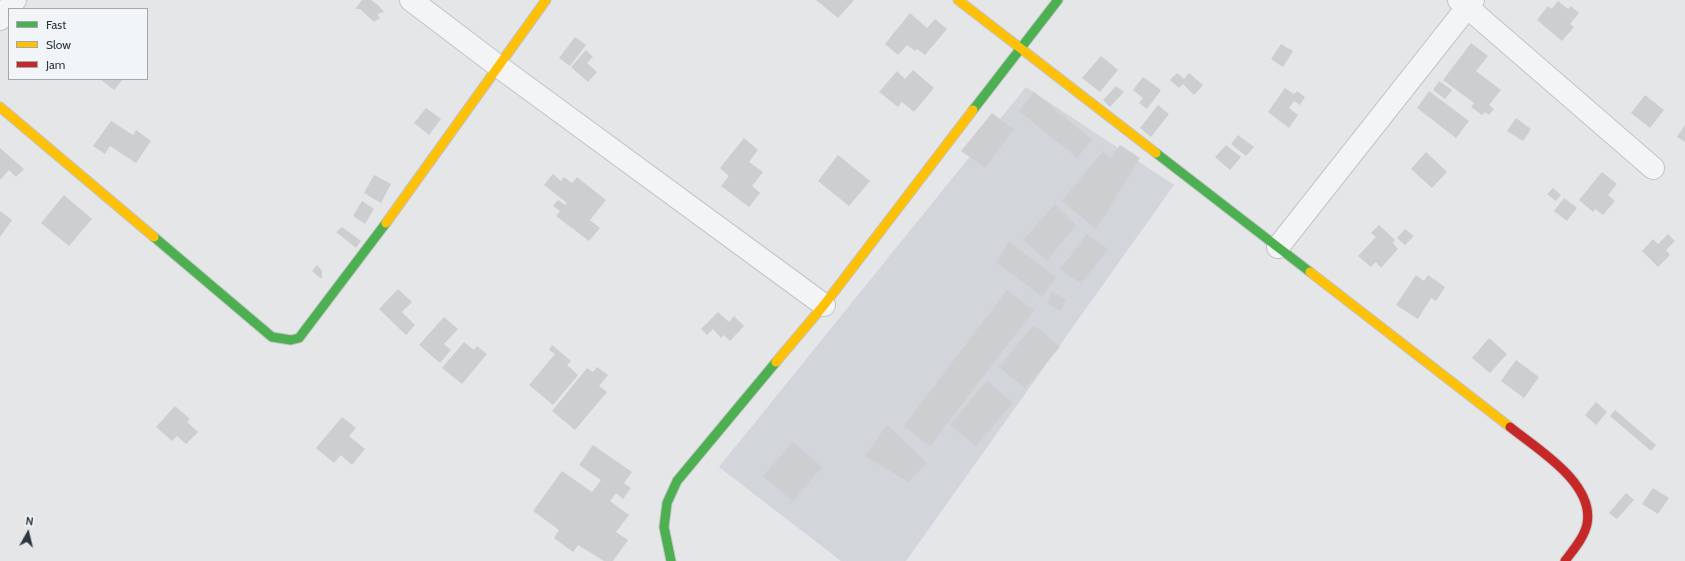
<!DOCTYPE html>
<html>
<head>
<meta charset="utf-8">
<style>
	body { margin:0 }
	#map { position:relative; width:1685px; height:561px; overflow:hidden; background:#e4e6e8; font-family:Cabin,sans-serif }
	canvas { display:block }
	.legend { position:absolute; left:8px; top:8px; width:140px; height:72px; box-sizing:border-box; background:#f1f5f7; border:1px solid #a1a9ae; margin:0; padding:5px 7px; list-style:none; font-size:12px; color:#2a3741 }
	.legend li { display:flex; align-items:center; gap:8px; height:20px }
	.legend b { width:20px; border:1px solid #a1a9ae }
	.north { position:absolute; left:8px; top:513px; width:40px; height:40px; -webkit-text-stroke:3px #f1f5f7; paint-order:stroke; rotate:8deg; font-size:11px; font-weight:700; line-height:16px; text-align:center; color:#2a3741 }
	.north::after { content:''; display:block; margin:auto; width:14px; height:18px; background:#2a3741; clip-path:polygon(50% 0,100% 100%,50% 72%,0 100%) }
</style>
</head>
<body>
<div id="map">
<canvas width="1685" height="561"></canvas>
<ul class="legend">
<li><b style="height:5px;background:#4caf50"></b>Fast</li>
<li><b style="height:5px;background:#ffc107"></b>Slow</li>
<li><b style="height:5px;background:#c62828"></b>Jam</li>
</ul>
<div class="north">N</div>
</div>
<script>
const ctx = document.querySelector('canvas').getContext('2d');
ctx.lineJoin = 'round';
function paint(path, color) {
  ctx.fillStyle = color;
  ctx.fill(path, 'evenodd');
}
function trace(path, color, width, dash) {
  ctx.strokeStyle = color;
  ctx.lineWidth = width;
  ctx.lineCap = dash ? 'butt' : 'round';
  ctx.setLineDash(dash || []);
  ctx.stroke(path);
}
paint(new Path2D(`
	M1026 87 1174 185 906 561H841L719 467Z`), '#d2d6db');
paint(new Path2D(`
	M362 0H371L378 5 384 12 377 14 380 18 374 22 360 9H355Z
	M816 0H854L838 18Z
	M1558 1 1568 9 1571 6 1579 13 1570 24 1574 27 1562 41 1537 20 1548 6 1552 9Z
	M910 13 927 28 935 19 947 29 925 55 917 49 915 51 907 45 898 55 885 44Z
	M575 37 586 45 570 66 559 58Z
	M1471 43 1488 56 1476 71 1501 90 1489 105 1494 109 1489 115 1485 112 1482 115 1471 107 1474 103 1443 80Z
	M1281 44 1293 51 1283 67 1271 59Z
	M586 50 593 57 587 63 597 72 588 82 571 67Z
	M1101 56 1118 70 1100 92 1082 78Z
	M913 70 934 88 914 112 902 102 898 107 879 92 897 71 905 79Z
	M1177 73 1184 79 1189 73 1203 85 1194 95 1183 84 1179 88 1170 80Z
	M1143 77 1161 90 1147 109 1139 103 1143 98 1133 90Z
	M100 79H123L114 90Z
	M1439 81 1452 90 1445 99 1433 90Z
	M1116 86 1124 92 1110 107 1103 100Z
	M1285 88 1294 94 1297 91 1305 97 1300 105 1294 101 1289 108 1298 115 1289 128 1268 112Z
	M1429 91 1469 121 1456 138 1417 108Z
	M1034 92 1092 140 1077 158 1019 111Z
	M1645 95 1664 110 1650 128 1631 113Z
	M1158 105 1169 114 1151 137 1140 128Z
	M426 108 441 119 429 135 414 123Z
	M992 113 1014 129 985 168 961 151Z
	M1516 118 1531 129 1523 141 1507 131Z
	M111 121 133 135 136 130 151 141 136 163 110 146 105 154 93 146Z
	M1685 125V142L1677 137Z
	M1238 135 1254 147 1246 156 1231 144Z
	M744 138 758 150 749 162 763 172 752 186 760 193 749 207 721 186 729 176 720 168Z
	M1120 145 1140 158 1096 229 1062 201 1103 151 1110 159Z
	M1226 145 1241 157 1230 170 1215 157Z
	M0 148 24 169 16 177 9 170 0 180Z
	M1426 152 1447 172 1432 188 1411 169Z
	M838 155 870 181 849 206 818 181Z
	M1602 172 1617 184 1608 195 1615 201 1603 215 1595 209 1593 212 1579 200Z
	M553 174 561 181 564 177 572 183 577 177 606 200 590 220 600 228 589 241 556 216 560 211 553 206 558 200 565 205 567 203 544 185Z
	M374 175 391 184 381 203 364 193Z
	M1553 188 1561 195 1556 201 1547 194Z
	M64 195 92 219 69 246 41 223Z
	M1564 198 1577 208 1567 221 1554 211Z
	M362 201 374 209 365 224 353 216Z
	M1055 204 1076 225 1047 261 1023 240Z
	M0 211 12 220 0 237Z
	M1379 225 1395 240 1393 243 1398 249 1381 268 1376 262 1371 267 1358 256 1376 237 1371 233Z
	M342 227 361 241 356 248 336 232Z
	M1405 229 1414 236 1405 245 1397 238Z
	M1087 234 1108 249 1081 284 1060 269Z
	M1668 234 1675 241 1666 250 1670 255 1658 267 1642 251 1653 239 1658 244Z
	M1009 241 1056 277 1042 297 996 262Z
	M317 265 322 271V278H320L312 271Z
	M1416 275 1424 281 1428 275 1445 287 1436 301 1431 298 1418 319 1396 305Z
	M398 289 412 302 402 312 415 325 406 335 379 309Z
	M1007 290 1034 310 930 446 904 426Z
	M1052 291 1066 300 1061 311 1047 303Z
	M718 312 729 322 734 316 744 326 730 341 724 335 721 338 713 329 707 335 701 329Z
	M444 317 458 329 444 344 451 350 440 363 419 345Z
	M1034 325 1060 347 1025 388 999 367Z
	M1489 338 1507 354 1490 373 1472 358Z
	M464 342 474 350 477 346 487 354 462 384 442 368Z
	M552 345 571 361 567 365 578 375 553 405 529 385 555 354 549 350Z
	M1516 360 1539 377 1524 398 1501 381Z
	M597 367 608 375 599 386 607 392 575 430 552 411 587 368 593 372Z
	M987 381 1013 403 976 446 950 425Z
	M1596 402 1607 412 1596 425 1585 415Z
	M175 406 190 419 187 422 198 432 186 444 177 436 172 441 156 427Z
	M1615 410 1656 445 1651 451 1610 416Z
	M342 417 356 428 349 436 365 449 352 465 341 455 334 463 316 448Z
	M887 425 927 463 908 482 865 456Z
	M793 442 822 467 793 501 763 476Z
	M593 445 632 472 624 483 631 488 623 499 616 493 610 501 629 515 616 532 628 540 613 561H604L578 545 573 552 554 538 559 530 533 511 562 471 592 492 601 480 579 465Z
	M1653 488 1669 498 1658 514 1642 504Z
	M1626 493 1634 500 1617 519 1609 513Z`), '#ccced0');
const street = new Path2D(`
	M411 0 498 66 824 305
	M1459 0 1653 168
	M0 19 15 0
	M1278 247 1473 0`);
const fast = new Path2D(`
	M973 110 1058 0
	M1156 153 1310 272
	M154 237 272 337 291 340 299 338 386 223
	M671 561 664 527 667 503 677 481 776 362`);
const slow = new Path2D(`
	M958 0 1156 153
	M0 107 154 237
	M386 223 546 0
	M1310 272 1510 427
	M776 362 824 305 973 110`);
const jam = new Path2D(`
	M1510 427C1537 449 1595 483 1587 524 1584 538 1573 550 1565 561`);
trace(street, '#c2c4c6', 24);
trace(fast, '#c2c4c6', 11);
trace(slow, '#c2c4c6', 11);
trace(jam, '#c2c4c6', 11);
trace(street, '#f2f4f5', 22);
trace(fast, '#4caf50', 9);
trace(slow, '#ffc107', 9);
trace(jam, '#c62828', 9);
</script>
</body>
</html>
